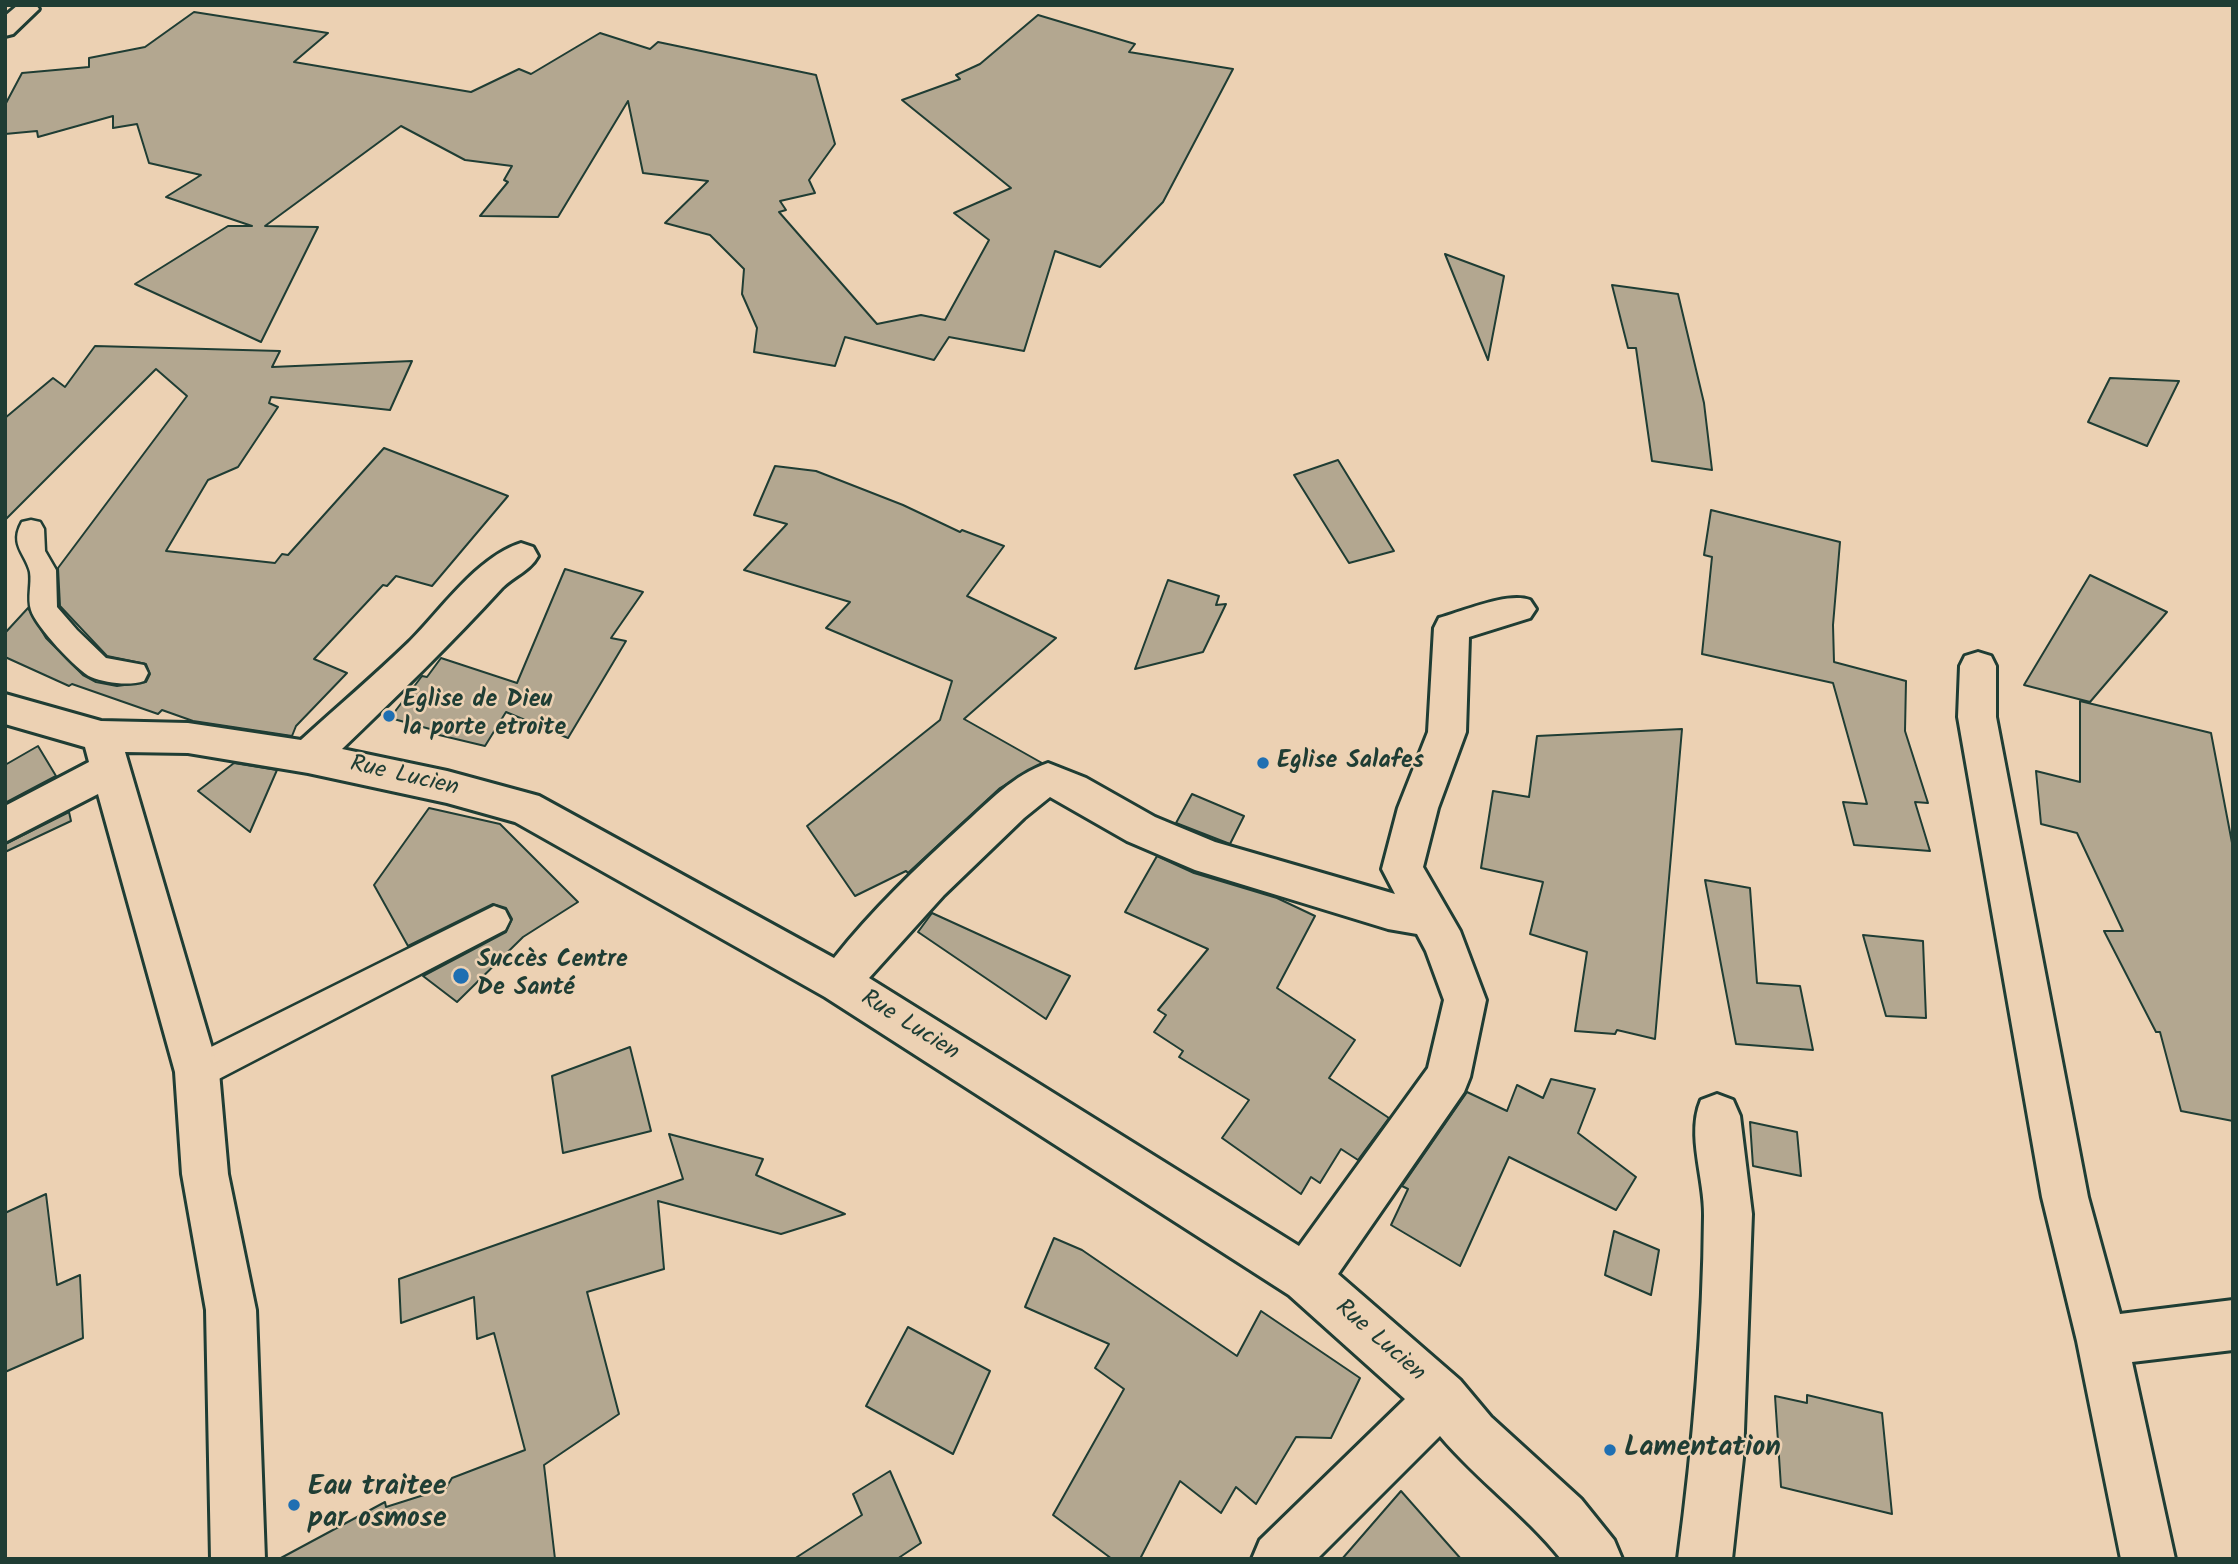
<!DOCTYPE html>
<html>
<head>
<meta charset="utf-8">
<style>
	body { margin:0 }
	#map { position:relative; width:2238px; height:1564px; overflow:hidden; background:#ecd1b3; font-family:Kalam,sans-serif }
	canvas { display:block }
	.frame { position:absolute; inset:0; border:7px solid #1f3d34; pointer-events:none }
</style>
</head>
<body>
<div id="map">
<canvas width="2238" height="1564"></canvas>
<div class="frame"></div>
</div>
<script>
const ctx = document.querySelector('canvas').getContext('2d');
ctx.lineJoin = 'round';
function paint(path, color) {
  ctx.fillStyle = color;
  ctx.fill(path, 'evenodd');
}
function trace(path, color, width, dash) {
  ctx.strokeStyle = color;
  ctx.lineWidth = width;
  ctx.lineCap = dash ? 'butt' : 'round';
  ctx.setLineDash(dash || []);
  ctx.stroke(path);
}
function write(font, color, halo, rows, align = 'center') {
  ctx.font = font + ' Kalam,sans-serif';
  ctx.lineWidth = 5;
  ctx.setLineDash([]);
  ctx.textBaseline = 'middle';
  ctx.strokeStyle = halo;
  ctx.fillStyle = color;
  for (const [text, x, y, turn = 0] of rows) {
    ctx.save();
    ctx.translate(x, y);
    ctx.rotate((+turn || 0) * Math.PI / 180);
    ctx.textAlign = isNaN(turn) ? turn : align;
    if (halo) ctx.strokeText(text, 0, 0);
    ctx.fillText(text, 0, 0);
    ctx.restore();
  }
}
const building = new Path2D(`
	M194 12 328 33 294 62 471 92 519 69 531 74 600 33 650 49 658 42 816 75 835 144 809 180 815 193 780 201 786 210 779 212 877 324 921 315 945 320 989 240 954 213 1011 188 902 100 960 79 956 75 980 64 1038 15 1135 44 1129 52 1233 69 1163 202 1100 267 1055 251 1024 351 949 337 934 360 845 337 835 366 754 352 757 328 742 294 744 269 710 235 665 223 708 181 643 173 628 101 558 217 480 216 508 182 504 180 512 166 465 160 401 126 265 226 318 227 261 342 135 284 228 226H252L166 197 201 175 149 163 137 124 113 128V116L38 137 37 131 5 134V105L22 73 89 67V58L145 47Z
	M1445 254 1504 276 1488 360Z
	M1612 285 1678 294 1704 403 1712 470 1652 461 1636 348H1628Z
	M95 346 280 351 272 367 412 361 390 410 271 397 269 403 278 407 238 467 208 480 166 551 275 563 282 554 288 555 384 448 508 496 432 586 396 576 387 586 383 585 314 659 347 673 296 726 292 736 193 721 162 710 158 714 72 684 69 686 5 657V633L28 608 46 638 83 675 96 682 117 686 146 682 150 674 146 664 107 656 60 606 58 568 187 396 156 369 5 520V418L53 378 65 387Z
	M2110 378 2179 381 2147 446 2088 422Z
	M1338 460 1394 551 1349 563 1294 475Z
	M775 466 816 471 903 505 960 532 962 530 1004 546 967 596 1056 638 964 719 1042 763 1000 788 908 873 906 871 855 896 807 826 940 720 952 681 826 628 850 602 744 570 787 524 754 515Z
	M1711 510 1840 542 1833 625 1834 662 1906 681 1905 731 1928 803 1915 802 1930 851 1854 845 1843 802 1867 804 1833 683 1702 654 1712 557 1704 555Z
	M565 569 643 592 611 638 626 641 568 738 506 712 485 746 439 735 441 732 390 718 422 676 427 677 441 658 517 683Z
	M2090 575 2167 612 2090 702 2024 685Z
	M1168 580 1219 596 1216 605 1226 604 1203 652 1135 669Z
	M2080 701 2211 733 2233 848V1121L2181 1111 2160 1032H2156L2104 931H2123L2077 833 2041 824 2036 771 2080 782Z
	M1682 729 1655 1039 1617 1030 1615 1034 1575 1031 1587 952 1530 934 1543 882 1481 868 1493 791 1529 797 1537 736Z
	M38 746 56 776 5 803V765Z
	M234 763 277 770 250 832 198 791Z
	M1192 794 1244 816 1230 844 1176 823Z
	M429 808 500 824 578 902 523 937 457 1002 423 976 506 932 512 919 506 908 493 904 408 946 374 885Z
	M69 812 71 821 5 852V844Z
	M1157 856 1194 873 1277 898 1315 916 1277 988 1355 1040 1329 1078 1389 1118 1358 1160 1341 1149 1320 1183 1311 1177 1301 1194 1222 1138 1249 1100 1179 1057 1183 1051 1154 1032 1166 1015 1158 1010 1208 949 1125 912Z
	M1705 880 1750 888 1757 983 1800 986 1813 1050 1736 1044Z
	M932 913 1070 976 1046 1019 918 932Z
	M1863 935 1923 941 1926 1018 1886 1016Z
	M630 1047 651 1131 563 1153 552 1076Z
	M1551 1079 1595 1089 1578 1133 1636 1177 1616 1210 1509 1157 1460 1266 1391 1225 1408 1189 1402 1186 1467 1092 1507 1111 1517 1085 1543 1098Z
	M1750 1122 1797 1132 1801 1176 1753 1166Z
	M669 1134 763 1159 756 1175 845 1214 781 1234 658 1201 664 1269 587 1292 619 1414 544 1465 555 1559H279L385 1502 386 1507 446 1488 452 1478 525 1450 494 1333 477 1339 474 1297 401 1323 399 1279 683 1179Z
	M46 1194 57 1285 80 1275 83 1338 5 1372V1213Z
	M1614 1231 1659 1250 1651 1295 1605 1275Z
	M1054 1238 1082 1250 1237 1356 1261 1311 1360 1378 1331 1438 1296 1437 1256 1504 1236 1487 1221 1513 1180 1481 1140 1559H1112L1053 1515 1124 1389 1095 1368 1109 1344 1025 1307Z
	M908 1327 990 1371 953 1454 866 1406Z
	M1807 1395 1882 1413 1892 1514 1781 1487 1775 1396 1807 1403Z
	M890 1471 921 1543 897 1559H794L862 1515 853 1494Z
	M1401 1491 1461 1559H1342Z`);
paint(building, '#b3a790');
trace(building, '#1f3d34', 2);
const service = new Path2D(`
	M31 520 40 522 44 529 45 551 56 570 57 607 77 630 106 658 144 665 148 673 144 681C129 686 106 683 91 677 77 671 35 625 31 610 27 598 32 584 30 572 26 554 9 545 22 522Z
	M494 906 505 910 510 920 505 930 209 1084 197 1089 185 1084 180 1072 185 1060Z`);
const minor = new Path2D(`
	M18 5H36L39 9 13 34 5 36V16Z
	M521 543 533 547 538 556C530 571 514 576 502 588 451 644 397 696 342 749L447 771 539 796 834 958C872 910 917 867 962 826 989 802 1013 775 1048 763L1086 778 1155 817 1215 842 1395 894 1382 869 1398 808 1428 732 1434 628 1439 618C1464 611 1507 592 1530 600L1536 609 1530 618 1469 637 1466 732 1438 808 1423 867 1460 931 1486 1000 1470 1077 1464 1092 1338 1274 1460 1380 1491 1417 1581 1499 1614 1540 1622 1559H1561C1525 1514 1477 1480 1440 1436L1317 1559H1252L1260 1540 1405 1399 1289 1295 825 997 515 822 447 803 308 773 188 753 125 752 219 1072 228 1174 256 1310 265 1559H211L206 1310 182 1174 175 1072 98 794 5 842V806L89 762 85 747 5 724V694L101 721 188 723 301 740C337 707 374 676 409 642 441 610 477 557 521 543ZM1050 797 1127 841 1195 870 1388 929 1417 934 1426 951 1444 1000 1428 1068 1299 1246 869 978 944 895 1024 818Z
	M1978 652 1991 656 1996 666V717L2088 1197 2120 1314 2233 1300V1350L2132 1362 2175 1559H2121L2077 1341 2042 1197 1958 717 1960 666 1965 656Z
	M1717 1094 1733 1100 1740 1116 1752 1214 1743 1458 1732 1559H1678C1693 1446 1703 1331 1704 1216 1705 1179 1686 1135 1701 1100Z`);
trace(service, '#1f3d34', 5);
trace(minor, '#1f3d34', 6);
paint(service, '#ecd1b3');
paint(minor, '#ecd1b3');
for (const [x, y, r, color] of [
	[389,716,7,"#1f6fb2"],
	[1263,763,7,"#1f6fb2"],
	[461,976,9,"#1f6fb2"],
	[1610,1450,7,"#1f6fb2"],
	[294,1505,7,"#1f6fb2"]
]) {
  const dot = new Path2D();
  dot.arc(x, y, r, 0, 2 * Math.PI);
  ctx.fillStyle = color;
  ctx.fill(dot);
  trace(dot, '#ecd1b3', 2.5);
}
write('bold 24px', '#1f3d34', '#ecd1b3', [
	["Eglise de Dieu",403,702],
	["la porte etroite",403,730],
	["Eglise Salafes",1277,763],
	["Succès Centre",477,962],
	["De Santé",477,990]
], 'left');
write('24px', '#1f3d34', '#ecd1b3', [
	["Rue Lucien",404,778,13],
	["Rue Lucien",909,1027,32],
	["Rue Lucien",1379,1342,41]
]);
write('bold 28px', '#1f3d34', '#ecd1b3', [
	["Lamentation",1624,1450],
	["Eau traitee",308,1489],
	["par osmose",308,1521]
], 'left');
</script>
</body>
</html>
